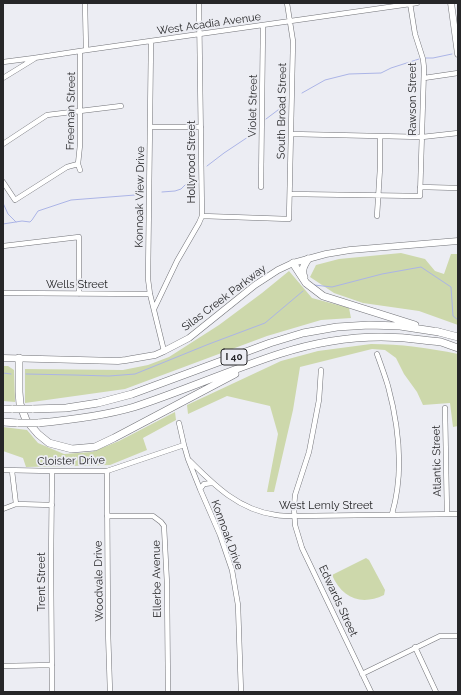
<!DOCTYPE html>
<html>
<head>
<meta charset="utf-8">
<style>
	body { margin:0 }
	#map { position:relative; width:461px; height:695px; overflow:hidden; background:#ecedf3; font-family:Raleway,sans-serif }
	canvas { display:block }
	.frame { position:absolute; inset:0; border:4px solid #262628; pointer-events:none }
</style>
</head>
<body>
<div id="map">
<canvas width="461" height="695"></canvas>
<div class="frame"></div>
</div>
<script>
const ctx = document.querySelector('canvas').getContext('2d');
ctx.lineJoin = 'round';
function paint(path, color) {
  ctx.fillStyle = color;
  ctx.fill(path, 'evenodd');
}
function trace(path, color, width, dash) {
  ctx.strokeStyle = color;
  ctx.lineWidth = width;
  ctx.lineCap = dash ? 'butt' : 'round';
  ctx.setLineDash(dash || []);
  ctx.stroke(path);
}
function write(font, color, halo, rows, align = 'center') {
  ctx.font = font + ' Raleway,sans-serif';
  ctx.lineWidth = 3.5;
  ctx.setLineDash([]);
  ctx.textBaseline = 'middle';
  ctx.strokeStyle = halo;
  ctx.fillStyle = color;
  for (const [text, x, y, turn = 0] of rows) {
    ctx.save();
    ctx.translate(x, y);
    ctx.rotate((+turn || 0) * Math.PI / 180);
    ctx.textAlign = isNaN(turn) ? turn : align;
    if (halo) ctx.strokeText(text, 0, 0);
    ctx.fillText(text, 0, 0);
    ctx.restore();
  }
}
paint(new Path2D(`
	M401 253 425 259 435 271 444 274 451 254H458V325L419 311 363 303 334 293 310 277 316 265 339 259Z
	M289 271 312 298 349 308 351 318 321 320 267 336 125 389 25 403V369L123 370 148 365 169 357 219 325 262 293Z
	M371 344C400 344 429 348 458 354V426L453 427 450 403 423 405 417 392 404 374 396 358 385 350 372 349 300 367 293 410 274 492H267L278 434 270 406 227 396 188 414 187 405 281 361 318 351Z
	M3 366H8L14 370 15 402 3 401Z
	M175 412 176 420 143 438 147 450 110 465 26 467 23 458 3 451V427L27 430 38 443 64 454 92 452 119 441Z
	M366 558 369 560 385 590 384 595C361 606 342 598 332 575Z`), '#cdd8ab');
trace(new Path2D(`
	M426 58H433L452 54
	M302 93 325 80 349 74 381 73 391 68 419 59
	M266 119 278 110 283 107
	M207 166 224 153 254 133
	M162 192 175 191 181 189 189 181
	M3 203 8 214 16 222
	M3 224 22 221 30 222 32 220 38 211 71 200 135 195
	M314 285 332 287 382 274 421 267 451 287 453 316 458 320
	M3 373 11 374
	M26 374 74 375 109 376 135 374 209 344 265 323 303 291`), '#abb4e6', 1);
const minor = new Path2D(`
	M85 3 86 50
	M151 41 148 279 150 294 164 351
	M80 51V145L78 164 80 170
	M3 62 34 58 80 51 417 3
	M3 78 34 59
	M424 78 458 73
	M150 127H201
	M291 134 422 137 458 133
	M3 144 47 115 121 106
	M3 182 15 200 67 167 78 164
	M261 187 263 25
	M420 187 458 188
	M290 194 420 196 424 68 423 59 415 34 410 3
	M202 216 289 219 293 41 287 3
	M377 216 380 168V137
	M3 246 79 237V294
	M3 293 150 294
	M154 309 177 261 199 223 202 216 199 3
	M377 354C381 365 385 376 388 386 399 427 404 473 392 514
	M321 370 319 400 309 452 295 495 294 507 295 525 302 548 371 692
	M445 408 447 514
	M179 423 184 445 188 459 200 489 220 535 232 570 238 605 241 692
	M188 459C213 484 238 510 276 515 282 516 288 516 294 516L458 514
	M3 470 52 471H107L184 445
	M12 471 16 504
	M107 471 108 631 110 692
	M200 489 204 484 212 483
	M3 509 16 504 52 505
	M107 516H153L161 522 164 526 167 584 168 692
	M415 647 436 692
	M3 666 52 665
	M362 674 440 636H458
	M52 692 51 563 52 471`);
const major = new Path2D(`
	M451 3 458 54
	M3 358 118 361 126 360 155 355 164 351 189 338 255 285 278 270 293 263 326 254 350 250 458 241`);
const highway = new Path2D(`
	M293 263 306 283 323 296 415 325
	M304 277C301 270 304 265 308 259
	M435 331 458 337
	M19 358V392L20 404 26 420 38 434 49 443 72 449 95 447 114 438 235 374
	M3 409H13
	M32 409 66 408 98 403 132 394 270 343 303 333 337 327 369 325 400 326 439 332
	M3 422 18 423
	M38 423C71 420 103 416 134 407 183 391 230 370 279 354 325 339 375 333 423 340 429 341 435 341 441 342 447 344 452 346 458 348`);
trace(minor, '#717277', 5.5);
trace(major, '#717277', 7);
trace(highway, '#717277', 8);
trace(minor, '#fff', 4.5);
trace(major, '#fff', 6);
trace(highway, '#fff', 7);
const highwayBridge = new Path2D(`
	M13 409H32
	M18 423H38`);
trace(highwayBridge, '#717277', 8, []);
trace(highwayBridge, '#fff', 7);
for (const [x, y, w] of [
	[234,357,26]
]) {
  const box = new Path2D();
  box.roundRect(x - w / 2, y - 8, w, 16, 3);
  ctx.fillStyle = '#ecedf3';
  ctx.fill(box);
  trace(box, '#262628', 1);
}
write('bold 10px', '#262628', null, [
	["I 40",234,357]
]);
write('11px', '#262628', '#ecedf3', [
	["West Acadia Avenue",209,24,-8],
	["Rawson Street",413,99,-90],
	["Violet Street",253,106,-89],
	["Freeman Street",71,111,-89],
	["South Broad Street",282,111,-89],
	["Hollyrood Street",192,162,-90],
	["Konnoak View Drive",140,197,-89],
	["Wells Street",77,285],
	["Silas Creek Parkway",224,298,-37],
	["Cloister Drive",71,461,-1],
	["Atlantic Street",437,461,-91],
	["West Lemly Street",326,506],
	["Konnoak Drive",227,535,70],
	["Ellerbe Avenue",157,579,-91],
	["Woodvale Drive",99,581,-91],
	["Trent Street",42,582,-90],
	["Edwards Street",338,601,65]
]);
</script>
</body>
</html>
